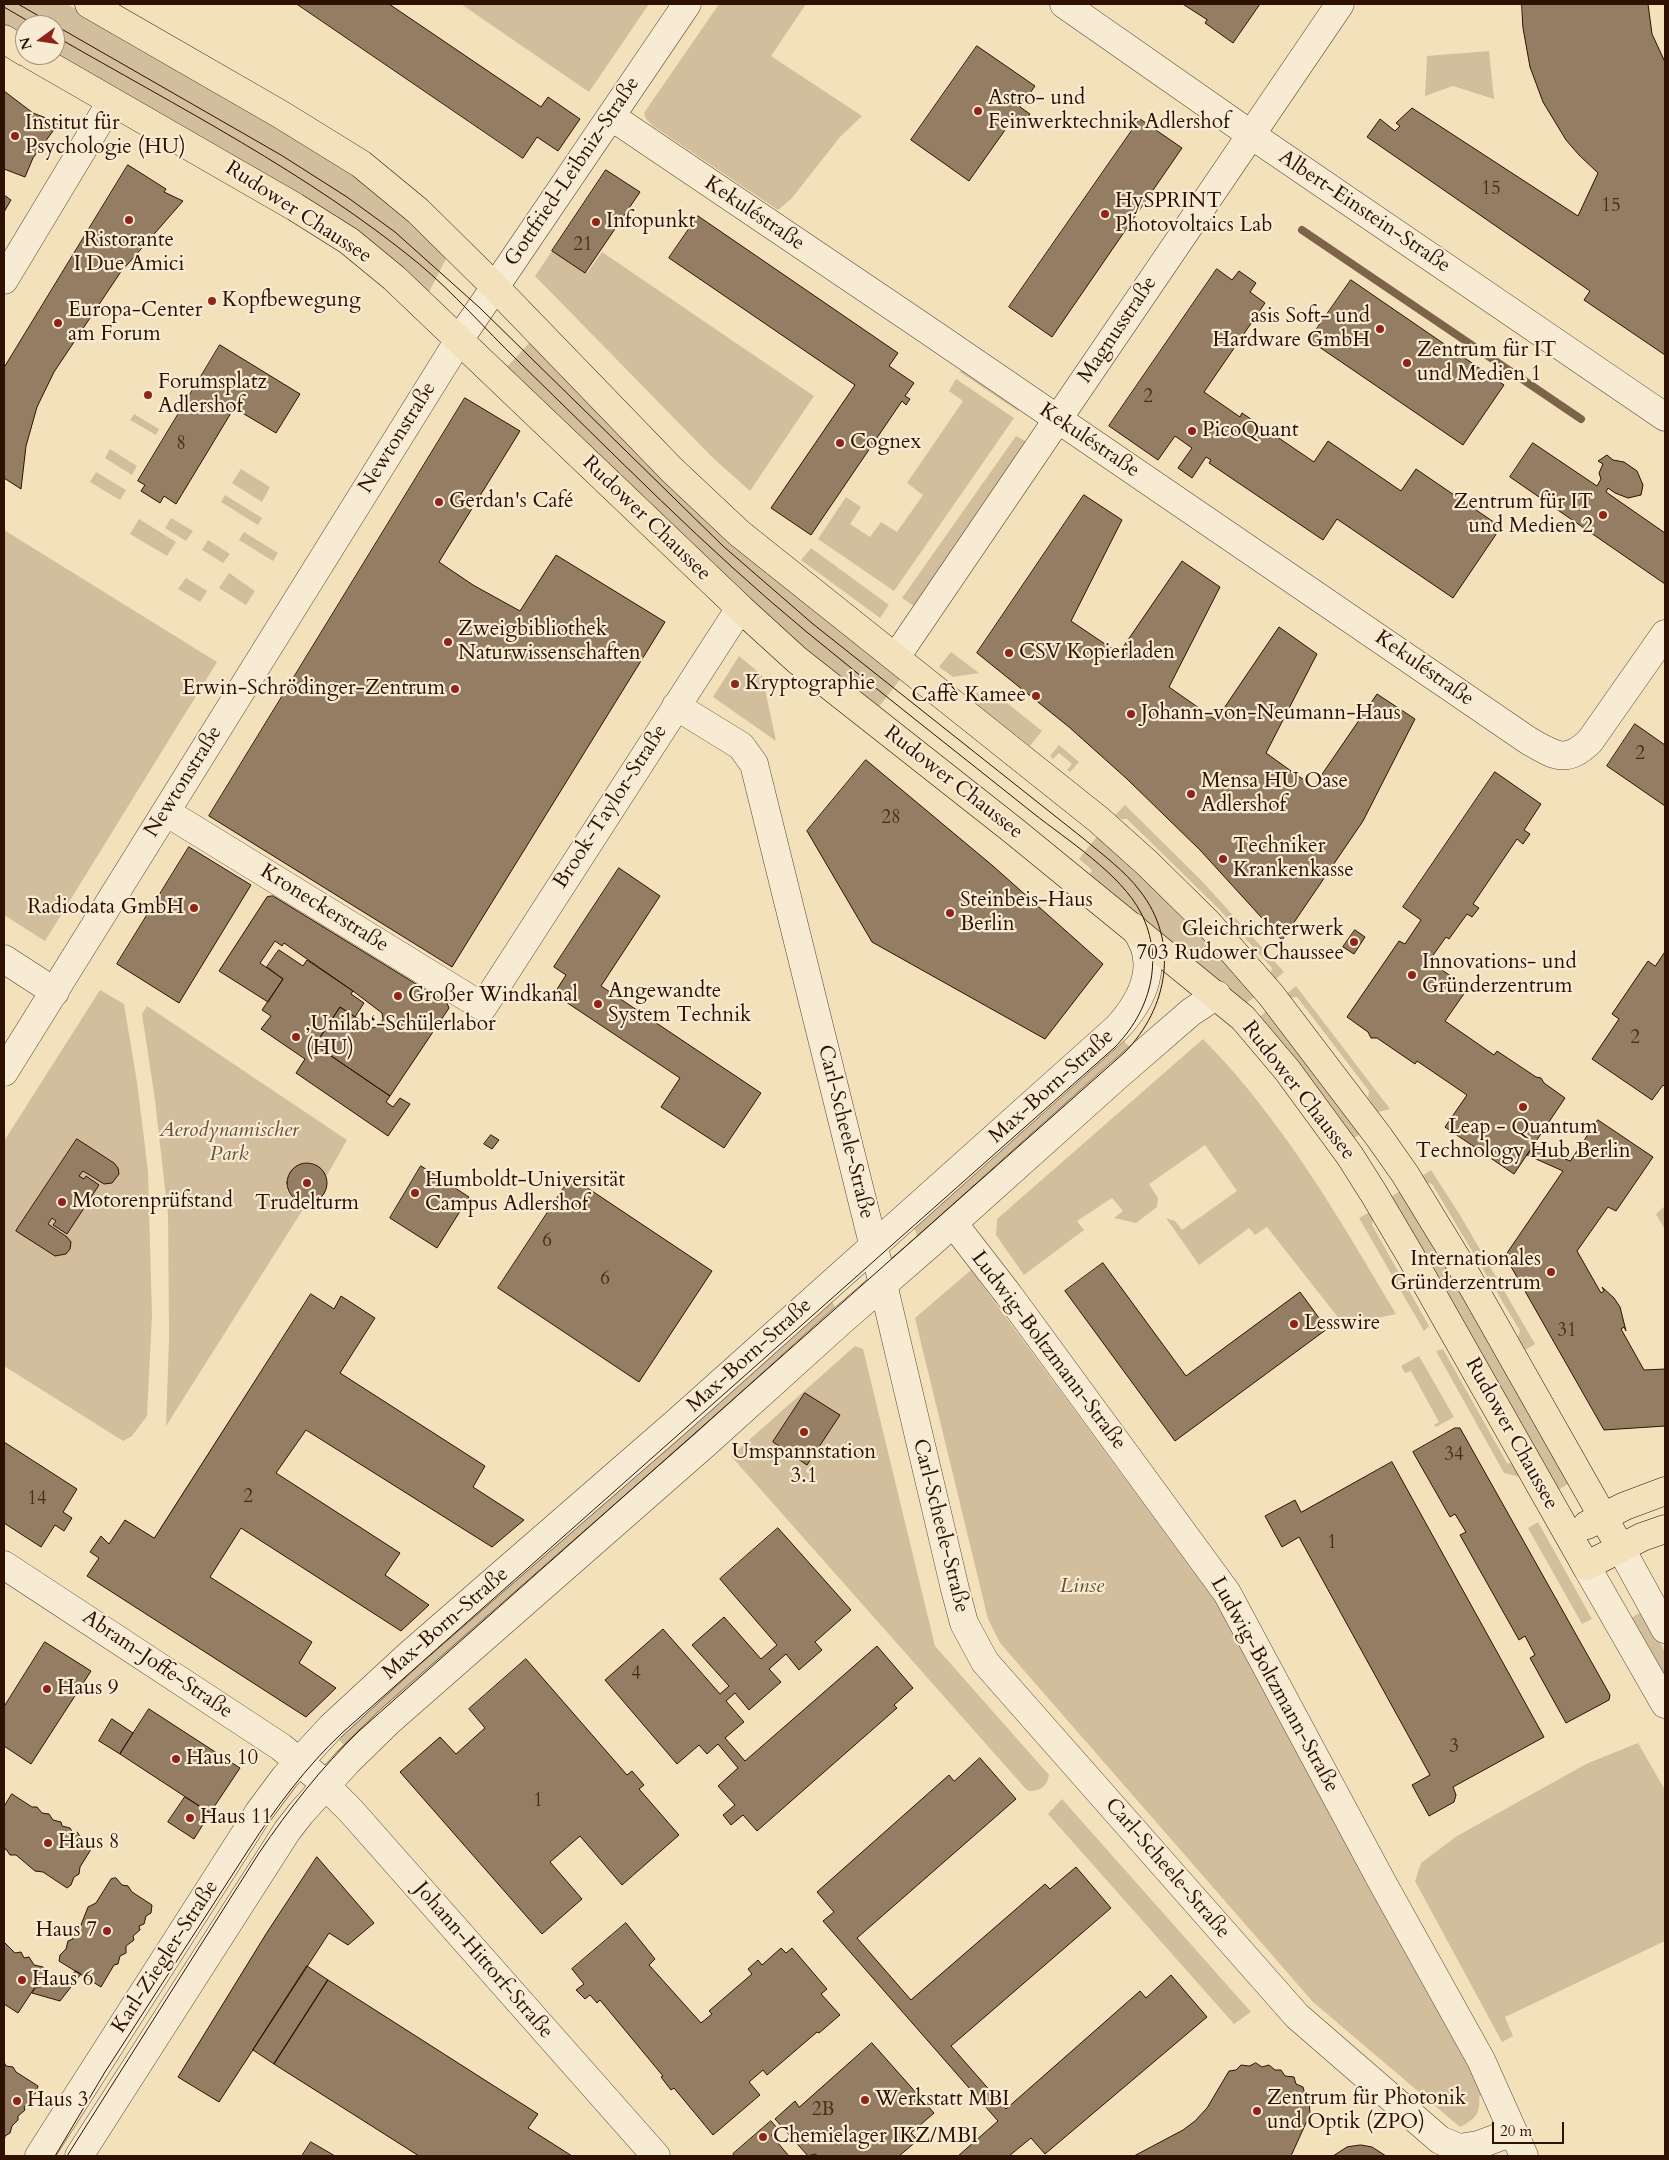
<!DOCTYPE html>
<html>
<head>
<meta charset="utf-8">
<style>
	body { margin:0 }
	#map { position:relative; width:1669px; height:2160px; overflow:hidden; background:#f3e1bc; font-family:Cardo,serif }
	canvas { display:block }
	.frame { position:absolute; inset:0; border:5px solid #2e1100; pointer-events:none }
	.north { position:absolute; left:15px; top:15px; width:50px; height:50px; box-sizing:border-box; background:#f7ecd3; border:1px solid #a7947f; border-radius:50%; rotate:256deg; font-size:14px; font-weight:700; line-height:20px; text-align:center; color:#2e1100 }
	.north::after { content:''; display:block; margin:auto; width:18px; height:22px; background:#8f2418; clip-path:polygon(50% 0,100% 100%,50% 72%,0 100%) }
	.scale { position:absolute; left:1492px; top:2122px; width:72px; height:22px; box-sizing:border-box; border:2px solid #2e1100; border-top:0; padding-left:6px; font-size:15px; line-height:18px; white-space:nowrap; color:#2e1100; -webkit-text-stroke:4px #f7ecd3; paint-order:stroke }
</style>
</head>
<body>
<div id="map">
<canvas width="1669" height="2160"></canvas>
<div class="frame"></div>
<div class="north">N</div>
<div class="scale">20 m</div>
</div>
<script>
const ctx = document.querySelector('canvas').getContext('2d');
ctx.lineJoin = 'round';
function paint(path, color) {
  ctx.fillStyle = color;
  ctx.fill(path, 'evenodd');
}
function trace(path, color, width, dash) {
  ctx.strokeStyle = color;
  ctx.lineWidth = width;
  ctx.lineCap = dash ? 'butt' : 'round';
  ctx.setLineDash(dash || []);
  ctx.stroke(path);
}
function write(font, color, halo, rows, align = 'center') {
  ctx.font = font + ' Cardo,serif';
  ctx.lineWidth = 4.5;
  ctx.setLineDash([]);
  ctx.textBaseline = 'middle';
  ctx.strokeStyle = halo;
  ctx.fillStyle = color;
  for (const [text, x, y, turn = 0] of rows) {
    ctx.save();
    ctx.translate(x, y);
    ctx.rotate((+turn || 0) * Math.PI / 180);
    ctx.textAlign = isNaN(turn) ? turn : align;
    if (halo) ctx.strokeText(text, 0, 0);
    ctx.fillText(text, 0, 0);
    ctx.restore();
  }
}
paint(new Path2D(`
	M4 4H67L291 132 373 188 448 255 428 294 55 55V25H25V38L4 26Z
	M461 4H649L589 92Z
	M719 4H806L771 56 862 116 840 137 792 198 778 210 653 126 646 119 644 113Z
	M1489 51 1494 99 1453 86 1425 96 1427 56Z
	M552 251 587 273 602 252 814 396 750 491 713 458 535 276Z
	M531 341 902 677 878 708 794 640 505 369Z
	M964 366 1022 406 1018 411 960 372Z
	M956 379 1014 418 894 591 818 539 846 497 861 507 850 524 870 537 881 522 897 532 923 495 907 483 963 401 949 391Z
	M134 414 159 429 156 435 130 420Z
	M1016 436 1031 444 918 609 902 598Z
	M110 449 137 466 132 475 105 458Z
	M241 469 270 487 262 502 232 483Z
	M96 472 126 490 120 500 90 482Z
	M225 495 262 518 258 525 221 502Z
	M171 518 193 531 186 541 165 528Z
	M139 519 176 542 167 556 130 534Z
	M4 530 217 662 45 941 4 915Z
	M244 532 278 553 273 561 239 540Z
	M208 540 230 554 223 563 202 550Z
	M811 548 889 605 880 618 801 560Z
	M229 573 255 591 246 605 219 588Z
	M186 578 207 591 200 602 178 589Z
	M951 652 979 673 953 677 939 667Z
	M739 656 762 675 776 741 713 697Z
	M992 691 1042 731 1030 746 965 695Z
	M1059 745 1079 762 1070 772 1067 770 1072 764 1059 753 1053 759 1050 756Z
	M1125 805 1201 880 1284 972 1274 981 1270 977 1272 968 1218 908 1127 819H1121L1115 815Z
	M1099 834 1197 928 1257 995 1244 1005 1088 877 1092 870 1079 859Z
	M1296 986 1390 1109 1378 1112 1368 1098 1369 1091 1297 997 1288 998 1285 995Z
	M100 990 124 1004 137 1082 148 1171 152 1315 147 1416 132 1436 123 1441 4 1366V1141ZM77 1139 114 1163 118 1168 119 1174 112 1183 104 1184 83 1171 79 1176 84 1179 86 1176 99 1185 67 1233 52 1218 48 1224C59 1231 78 1239 66 1254L55 1256 17 1231Z
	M147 1006 347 1140 326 1177C307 1134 260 1198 307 1203L166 1426 169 1338 168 1215 155 1100 142 1014Z
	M1269 1009 1360 1132 1358 1136 1353 1138 1257 1019Z
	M1118 1039 1124 1041 1133 1051 918 1239 912 1221Z
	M1203 1039C1282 1119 1339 1218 1396 1314L1344 1325 1267 1227 1255 1235 1249 1228 1199 1265 1166 1218 1175 1221 1182 1230 1237 1191 1205 1145 1149 1184 1158 1198 1157 1207 1136 1223 1114 1218 1123 1211 1112 1198 1077 1221 1084 1230 1024 1275 996 1235 997 1219Z
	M1431 1170 1460 1215 1535 1344 1525 1350 1518 1337 1520 1331 1432 1184 1425 1182 1422 1176Z
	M1402 1190 1572 1482 1556 1491 1389 1198Z
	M1665 1206V1230L1656 1214Z
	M1372 1211 1374 1215 1372 1225 1429 1326 1424 1331 1359 1218Z
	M971 1270 1218 1605 1458 2043 1483 2094 1479 2097C1481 2114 1474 2120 1460 2127L1313 2002 1000 1643 988 1619 915 1318Z
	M828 1296 840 1314 347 1748 337 1738Z
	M855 1346 863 1349 935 1646 1049 1775C1047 1786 1041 1791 1029 1791L1025 1788 731 1456Z
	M1443 1349 1507 1463 1513 1464 1520 1477 1504 1473 1436 1351Z
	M1419 1356 1454 1417 1436 1427 1434 1425 1439 1422 1411 1371 1405 1373 1401 1366Z
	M1538 1522 1592 1619 1582 1624 1528 1528Z
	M1643 1611 1665 1652V1683L1629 1619Z
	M1638 1743 1665 1790V1941L1505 2017 1513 2036 1502 2042 1415 1881 1421 1863 1457 1836 1586 1764Z
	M1062 1799 1251 2012 1234 2024 1048 1814Z`), '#d2be9c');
trace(new Path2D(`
	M1302 230 1581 419`), '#7c634a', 8);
const building = new Path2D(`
	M297 4H389L541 107 548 97 580 119 558 151 537 137 523 158Z
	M1183 4H1260L1233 43 1205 23 1207 20Z
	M1522 4H1648L1652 34 1665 62V355L1584 300 1590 291 1367 137 1380 119 1395 131 1400 126 1396 123 1412 108 1578 216 1598 173 1579 155 1566 140 1543 102 1530 67 1523 28Z
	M977 46 1035 86 1020 107 1030 114 1024 122 1019 130 1010 123 969 181 911 140Z
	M4 91 33 113 59 123 33 158 25 177 4 169Z
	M1140 119 1182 148 1052 337 1009 307Z
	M128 165 166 189 164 192 183 201 120 273 54 372 37 407 26 446 21 489 4 478V368Z
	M606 170 640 192 585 273 552 251Z
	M4 195 11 200 4 212Z
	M698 216 898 353 889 366 914 383 905 396 910 399 906 405 902 401 811 535 771 508 855 385 669 258Z
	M1217 269 1232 280 1239 271 1256 283 1250 292 1265 303 1204 392 1240 417 1242 413 1314 462 1328 441 1401 491 1416 469 1501 527 1453 598 1337 519 1323 540 1209 463 1211 460 1206 457 1192 478 1178 468 1192 448 1175 436 1158 460 1109 426Z
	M1351 280 1504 385 1463 445 1309 340Z
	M220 345 300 394 276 433 234 408 176 504 164 496 160 503 141 491 145 485 138 481Z
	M465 398 520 431 439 562 473 585 520 611 556 555 665 622 452 967 209 816Z
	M1533 443 1597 486 1601 479 1599 473 1603 464 1598 461 1607 455 1613 460 1624 462 1637 471 1643 485 1641 495 1628 498 1615 493 1608 488 1606 492 1665 533V584L1510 477Z
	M1084 495 1122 520 1071 621 1102 642 1119 653 1182 561 1220 587 1169 687 1216 720 1279 627 1317 654 1266 753 1298 776 1314 786 1377 694 1415 719 1363 821 1282 940 1200 850 1127 779 1069 727 977 653Z
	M1635 724 1665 745V806L1607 766Z
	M866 760 993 866 1103 964 1045 1039 872 942 807 831Z
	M1495 772 1541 804 1524 830 1530 834 1523 844 1517 839 1473 904 1479 908 1472 917 1467 914 1449 939 1446 937 1429 961 1468 988 1445 1021 1494 1055 1497 1051 1536 1077 1541 1078 1544 1083 1565 1098 1514 1174 1445 1127 1467 1095 1417 1061 1415 1064 1377 1038H1371L1368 1032 1347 1017 1399 941 1405 944 1421 920 1403 907Z
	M189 847 251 885 179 1003 117 964Z
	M619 868 660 896 601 986 761 1093 724 1148 661 1107 680 1078 554 994 566 975 554 967Z
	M273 896 447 1003 449 1008 390 1096 315 1045 340 1007 372 1028 379 1026 383 1019 382 1013 353 991 284 943 282 946 275 941 260 963 283 979 268 1002 219 971 267 897Z
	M1355 930 1365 937 1354 954 1343 947Z
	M279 950 303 966 307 960 353 991 351 994 364 1003 355 1017 340 1007 315 1045 390 1096 386 1102 393 1107 400 1098 410 1104 388 1136 296 1073 305 1059 261 1029 271 1016 262 1010 283 979 267 967Z
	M1665 952V1087L1663 1085 1652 1100 1592 1059 1619 1019 1612 1014 1648 961 1655 966Z
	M1598 1120 1653 1157 1616 1211 1608 1207 1577 1251 1601 1293 1604 1291 1602 1287 1614 1298 1620 1307 1626 1331 1624 1327 1621 1329 1644 1370 1665 1369V1426L1604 1430 1505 1256 1563 1171 1527 1155 1534 1145 1570 1161Z
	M491 1135 499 1140 492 1149 484 1144Z
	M77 1139 114 1163 118 1168 119 1174 112 1183 104 1184 83 1171 79 1176 84 1179 86 1176 99 1185 67 1234 53 1225 56 1221 52 1218 48 1224 67 1237 71 1242 70 1249 66 1254 55 1256 16 1231Z
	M287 1183a20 20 0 1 1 40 0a20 20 0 1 1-40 0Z
	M421 1166 469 1197 437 1248 390 1218Z
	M571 1177 712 1271 639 1382 498 1288Z
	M1103 1263 1186 1376 1300 1292 1327 1329 1175 1441 1065 1291Z
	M311 1294 334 1309 341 1296 375 1318 340 1373 485 1466 473 1487 524 1520 492 1547 306 1430 276 1473 400 1553 385 1575 429 1605 401 1631 241 1528 210 1577 312 1642 299 1663 336 1688 306 1717 87 1576 99 1558 90 1552 101 1536 109 1544 125 1520 154 1538Z
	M805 1393 840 1415 807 1465 773 1442Z
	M1455 1428H1460L1610 1695 1609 1700 1566 1723 1530 1658 1535 1655 1525 1636 1519 1640 1460 1535 1466 1532 1455 1514 1450 1517 1413 1452Z
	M4 1442 77 1489 63 1512 72 1518 64 1531 55 1525 41 1547 4 1523Z
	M1392 1462 1544 1737 1453 1787 1456 1795 1454 1802 1429 1816 1412 1785 1430 1775 1299 1537 1282 1547 1265 1516 1295 1500 1301 1512Z
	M778 1528 851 1610 815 1642 822 1650 799 1670 786 1654 769 1669 781 1682 749 1710 735 1693 726 1701 744 1722 725 1738 745 1761 877 1646 913 1688 894 1705 897 1708 757 1831 743 1815 731 1825 723 1815 735 1805 718 1786 738 1768 718 1744 707 1754 699 1745 677 1764 605 1680 663 1629 720 1694 729 1686 692 1645 724 1617 761 1659 777 1645 720 1579Z
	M45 1642 91 1671 31 1764 4 1746V1707Z
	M526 1659 627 1775 632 1771 644 1785 639 1789 679 1835 622 1885 580 1836 550 1862 582 1899 542 1934 400 1772 440 1737 456 1754 485 1728 469 1709Z
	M149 1709 240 1768 210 1813 120 1754Z
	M112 1719 133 1733 120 1754 99 1741Z
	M980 1758 1016 1799 857 1938 911 2000 1045 1884 1050 1889 1076 1867 1111 1908 951 2046 1006 2109 1140 1991 1146 1998 1171 1975 1207 2017 1045 2154 1031 2138 1009 2156H958L998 2121 823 1921 834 1912 817 1892 949 1775 954 1781Z
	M12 1794 32 1807H37L42 1813 49 1814 53 1820 61 1822 62 1826 70 1828 73 1833 77 1832 82 1839 90 1840 93 1846 80 1867 79 1874 74 1877 71 1885 67 1888 43 1872 35 1871 16 1855H10L6 1849H4V1807Z
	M185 1797 210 1813 194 1839 168 1822Z
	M317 1857 374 1923 348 1945 329 1933 219 2102 178 2077 266 1934Z
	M116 1878 122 1885 128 1886 132 1892 152 1905 151 1913 146 1916 144 1924 139 1926 140 1930 133 1936 134 1940 126 1946V1953L120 1956 118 1964 114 1965 101 1987 59 1961 60 1955 66 1949 68 1941 73 1939V1932L79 1930 88 1907 96 1903 111 1879Z
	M626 1923 655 1959 649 1965 701 2023 712 2014 709 2011 752 1974 748 1969 758 1960 762 1965 781 1948 786 1953 792 1948 827 1989 821 1994 840 2015 819 2033 817 2032 767 2075 763 2070 749 2082 760 2095 713 2135 674 2088 671 2090 661 2077 663 2076 600 2000 597 2003 590 1995 585 1999 576 1990 584 1984 572 1969Z
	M4 1942 15 1953 21 1952 24 1958 29 1957 34 1965 43 1967 45 1972 18 2013 4 2004Z
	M307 1966 328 1980 274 2064 253 2050Z
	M76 1971 81 1974 60 2001 32 1993 35 1988 64 1982Z
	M328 1980 538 2114 528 2128 572 2156H419L274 2064Z
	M872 2043 934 2113 911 2133 918 2140 899 2156H818L815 2154 808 2156 775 2119 795 2101 799 2107Z
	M4 2062 6 2066 13 2067 16 2072 38 2086 36 2093 31 2096 28 2105 24 2107 25 2110 18 2116V2120L12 2126 10 2133 5 2136 4 2142Z
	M1256 2063 1262 2067 1269 2065 1275 2070H1281L1285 2076 1294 2077 1296 2084 1303 2087 1305 2094 1309 2098 1310 2114 1291 2156H1134L1183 2130 1195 2121 1207 2108 1229 2071 1236 2070 1241 2065 1249 2066Z
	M771 2121 778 2129 771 2135 789 2156H735L733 2154Z
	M311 2142 335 2156H302Z
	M1361 2145 1372 2147 1386 2156H1333L1347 2147Z`);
paint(building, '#947d62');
trace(building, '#2e1100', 1);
const minor = new Path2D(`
	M1064 4 1250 134 1665 417
	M612 117 926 329 1529 741C1554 755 1566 765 1590 741L1665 634
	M4 280 111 102
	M896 657 1340 4
	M676 706 741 746 754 764 883 1284 955 1589 964 1623 985 1662 1297 2016 1440 2140 1459 2148 1478 2145 1513 2132
	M166 812 483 1007 740 608
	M4 959 55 992
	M4 1072 459 340 687 4
	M953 1223 1008 1294 1227 1593 1382 1882 1481 2060 1524 2156
	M1620 1547 1665 1629
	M4 1565 281 1747 316 1776 351 1811 656 2156
	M1586 1566 1665 1704
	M39 2156 259 1812 285 1777 331 1727 410 1654 678 1421 1117 1028C1143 1000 1162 961 1133 927
	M79 2156 287 1831 301 1813 347 1762 389 1721 705 1444 840 1322 931 1243 1116 1077 1191 1012 1217 995`);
const major = new Path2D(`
	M89 4 280 114 361 164 418 211 494 286 672 470 739 533 1099 820 1147 863 1208 923 1271 995 1379 1137 1405 1174 1460 1264 1620 1547
	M4 39 25 52
	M31 55 295 207 349 241 394 278 740 608 797 660 1014 831 1243 1018 1287 1070 1350 1156 1374 1194 1410 1255 1586 1566 1642 1537 1665 1529
	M1587 1525 1625 1506 1665 1491`);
trace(minor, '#5f452f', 29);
trace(major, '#2e1100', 29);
trace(minor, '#f7ecd3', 28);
trace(major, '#f3e1bc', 28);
trace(new Path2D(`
	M18 4 281 155 347 197 395 232 480 308 723 546 813 624 1084 839C1103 855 1125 871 1140 891 1180 942 1168 1008 1125 1052L359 1731C321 1768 289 1809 259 1853L67 2156
	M4 7 35 25
	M55 36C178 107 308 173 418 263 454 293 485 329 518 361 613 453 706 549 808 633 882 694 958 753 1033 813 1067 840 1121 874 1141 913 1165 960 1150 1012 1114 1048L342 1733C306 1767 276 1807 249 1849L105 2072 55 2156`), '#2e1100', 1);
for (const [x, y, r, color] of [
	[978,111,5,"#8f2418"],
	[15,136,5,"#8f2418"],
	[1105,214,5,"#8f2418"],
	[129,220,5,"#8f2418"],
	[596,222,5,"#8f2418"],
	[212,301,5,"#8f2418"],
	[58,323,5,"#8f2418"],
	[1380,329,5,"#8f2418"],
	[1407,363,5,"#8f2418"],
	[148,395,5,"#8f2418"],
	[1192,431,5,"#8f2418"],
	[840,443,5,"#8f2418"],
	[439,502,5,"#8f2418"],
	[1603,515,5,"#8f2418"],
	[448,642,5,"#8f2418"],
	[1009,653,5,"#8f2418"],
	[735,684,5,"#8f2418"],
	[455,689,5,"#8f2418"],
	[1036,696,5,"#8f2418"],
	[1131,714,5,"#8f2418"],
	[1191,794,5,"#8f2418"],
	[1223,859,5,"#8f2418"],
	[194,908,5,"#8f2418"],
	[950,913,5,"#8f2418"],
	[1354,942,5,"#8f2418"],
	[1412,975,5,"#8f2418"],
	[398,996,5,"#8f2418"],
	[598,1004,5,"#8f2418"],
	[296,1037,5,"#8f2418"],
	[1523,1107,5,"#8f2418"],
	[307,1183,5,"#8f2418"],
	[415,1193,5,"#8f2418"],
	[62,1202,5,"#8f2418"],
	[1551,1272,5,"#8f2418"],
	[1294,1324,5,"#8f2418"],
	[804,1432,5,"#8f2418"],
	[47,1689,5,"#8f2418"],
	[176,1759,5,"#8f2418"],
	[190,1818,5,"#8f2418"],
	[48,1843,5,"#8f2418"],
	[107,1931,5,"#8f2418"],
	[22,1980,5,"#8f2418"],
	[865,2100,5,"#8f2418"],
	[17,2101,5,"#8f2418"],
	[1257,2111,5,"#8f2418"],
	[763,2137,5,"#8f2418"]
]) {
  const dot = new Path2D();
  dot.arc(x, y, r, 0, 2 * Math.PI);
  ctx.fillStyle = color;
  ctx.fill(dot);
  trace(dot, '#f7ecd3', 2);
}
write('19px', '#482c18', null, [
	["15",1491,190],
	["15",1611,207],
	["21",583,246],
	["2",1148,398],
	["8",181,445],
	["2",1640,755],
	["28",891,819],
	["2",1635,1039],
	["6",547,1242],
	["6",605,1280],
	["31",1567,1332],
	["34",1454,1456],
	["2",248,1498],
	["14",37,1500],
	["1",1332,1544],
	["4",636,1675],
	["3",1454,1748],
	["1",538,1802],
	["2B",823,2111]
]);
write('21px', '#2e1100', '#f7ecd3', [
	["Astro- und",988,99],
	["Feinwerktechnik Adlershof",988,123],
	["Institut für",25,124],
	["Psychologie (HU)",25,148],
	["HySPRINT",1115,202],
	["Photovoltaics Lab",1115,226],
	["Infopunkt",606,222],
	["Ristorante",129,241,"center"],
	["I Due Amici",129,265,"center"],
	["Kopfbewegung",222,301],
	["Europa-Center",68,311],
	["am Forum",68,335],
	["asis Soft- und",1370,317,"right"],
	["Hardware GmbH",1370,341,"right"],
	["Zentrum für IT",1417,351],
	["und Medien 1",1417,375],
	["Forumsplatz",158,383],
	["Adlershof",158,407],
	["PicoQuant",1202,431],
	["Cognex",850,443],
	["Gerdan's Café",449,502],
	["Zentrum für IT",1593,503,"right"],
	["und Medien 2",1593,527,"right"],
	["Zweigbibliothek",458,630],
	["Naturwissenschaften",458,654],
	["CSV Kopierladen",1019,653],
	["Kryptographie",745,684],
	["Erwin-Schrödinger-Zentrum",445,689,"right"],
	["Caffè Kamee",1026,696,"right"],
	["Johann-von-Neumann-Haus",1141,714],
	["Mensa HU Oase",1201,782],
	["Adlershof",1201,806],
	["Techniker",1233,847],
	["Krankenkasse",1233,871],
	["Steinbeis-Haus",960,901],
	["Berlin",960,925],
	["Radiodata GmbH",184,908,"right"],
	["Gleichrichterwerk",1344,930,"right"],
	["703 Rudower Chaussee",1344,954,"right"],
	["Innovations- und",1422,963],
	["Gründerzentrum",1422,987],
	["Angewandte",608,992],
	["System Technik",608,1016],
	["Großer Windkanal",408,996],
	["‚Unilab‘-Schülerlabor",306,1025],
	["(HU)",306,1049],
	["Leap - Quantum",1523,1128,"center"],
	["Technology Hub Berlin",1523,1152,"center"],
	["Humboldt-Universität",425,1181],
	["Campus Adlershof",425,1205],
	["Motorenprüfstand",72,1202],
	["Trudelturm",307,1204,"center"],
	["Internationales",1541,1260,"right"],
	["Gründerzentrum",1541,1284,"right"],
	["Lesswire",1304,1324],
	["Umspannstation",804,1453,"center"],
	["3.1",804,1477,"center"],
	["Haus 9",57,1689],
	["Haus 10",186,1759],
	["Haus 11",200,1818],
	["Haus 8",58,1843],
	["Haus 7",97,1931,"right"],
	["Haus 6",32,1980],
	["Zentrum für Photonik",1267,2099],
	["und Optik (ZPO)",1267,2123],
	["Werkstatt MBI",875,2100],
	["Haus 3",27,2101],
	["Chemielager IKZ/MBI",773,2137]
], 'left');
write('21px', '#2e1100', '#f7ecd3', [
	["Gottfried-Leibniz-Straße",573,172,-56],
	["Albert-Einstein-Straße",1364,212,34],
	["Rudower Chaussee",298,213,33],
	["Kekuléstraße",754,214,34],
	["Magnusstraße",1118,330,-56],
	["Newtonstraße",398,438,-58],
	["Kekuléstraße",1089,441,34],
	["Rudower Chaussee",646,519,44],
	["Kekuléstraße",1424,669,35],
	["Newtonstraße",184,782,-58],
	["Rudower Chaussee",953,783,38],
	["Brook-Taylor-Straße",611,807,-57],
	["Kroneckerstraße",324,909,32],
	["Max-Born-Straße",1052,1087,-42],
	["Rudower Chaussee",1298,1091,52],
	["Carl-Scheele-Straße",845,1132,76],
	["Ludwig-Boltzmann-Straße",1048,1351,53],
	["Max-Born-Straße",750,1356,-42],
	["Rudower Chaussee",1511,1434,61],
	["Carl-Scheele-Straße",940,1526,76],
	["Max-Born-Straße",446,1624,-41],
	["Abram-Joffe-Straße",157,1665,34],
	["Ludwig-Boltzmann-Straße",1274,1685,61],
	["Carl-Scheele-Straße",1167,1869,49],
	["Karl-Ziegler-Straße",166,1957,-57],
	["Johann-Hittorf-Straße",483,1961,49]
]);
write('italic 21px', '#674e37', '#f7ecd3', [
	["Aerodynamischer",229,1131],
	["Park",229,1155],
	["Linse",1082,1587]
]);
</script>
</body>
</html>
